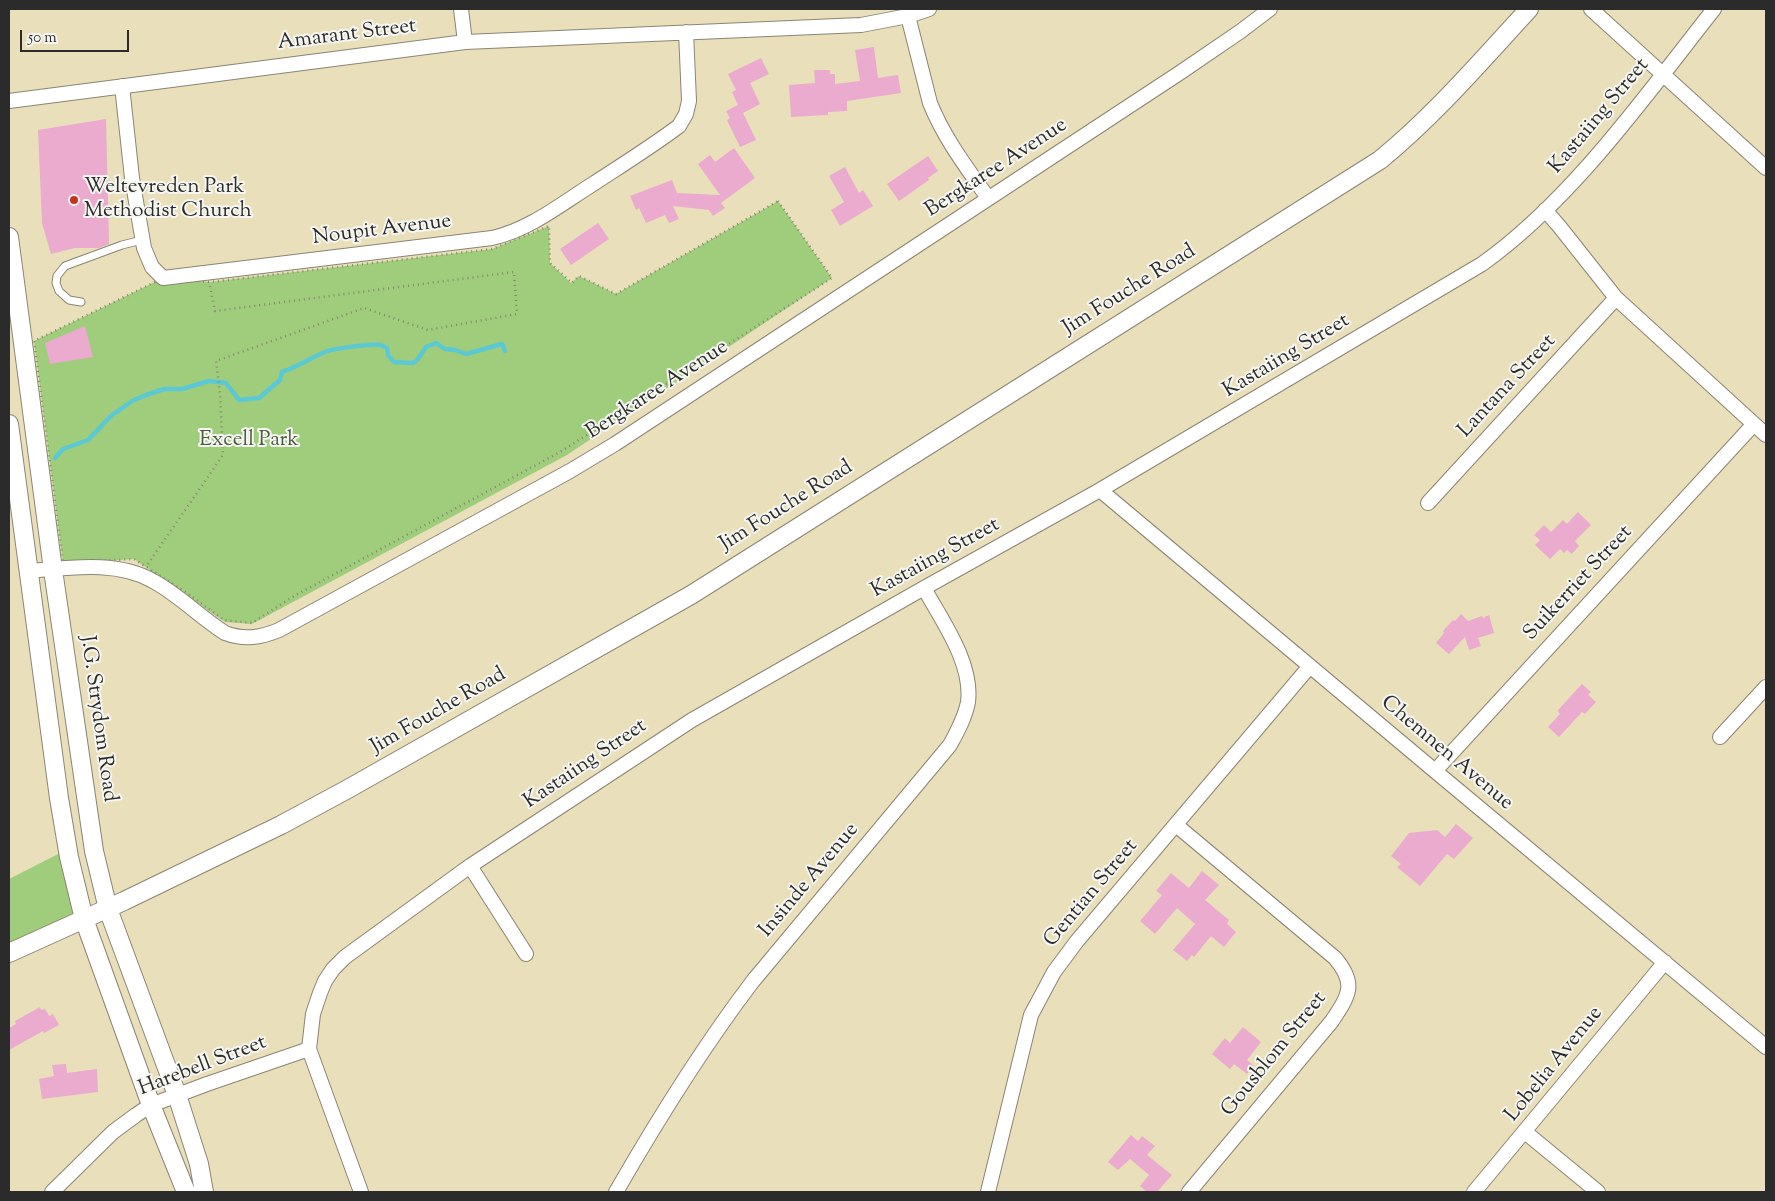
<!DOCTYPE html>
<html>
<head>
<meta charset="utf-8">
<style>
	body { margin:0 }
	#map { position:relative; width:1775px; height:1201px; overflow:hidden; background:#e9dfbb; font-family:"Sorts Mill Goudy",serif }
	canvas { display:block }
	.frame { position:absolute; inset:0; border:10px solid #2b2b2b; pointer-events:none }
	.scale { position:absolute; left:20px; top:30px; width:109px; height:22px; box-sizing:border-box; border:2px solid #2b2b2b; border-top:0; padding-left:6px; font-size:15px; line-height:18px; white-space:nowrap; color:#2b2b2b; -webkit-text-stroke:4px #f6f6f2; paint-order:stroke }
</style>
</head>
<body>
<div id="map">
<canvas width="1775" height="1201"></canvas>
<div class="frame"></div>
<div class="scale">50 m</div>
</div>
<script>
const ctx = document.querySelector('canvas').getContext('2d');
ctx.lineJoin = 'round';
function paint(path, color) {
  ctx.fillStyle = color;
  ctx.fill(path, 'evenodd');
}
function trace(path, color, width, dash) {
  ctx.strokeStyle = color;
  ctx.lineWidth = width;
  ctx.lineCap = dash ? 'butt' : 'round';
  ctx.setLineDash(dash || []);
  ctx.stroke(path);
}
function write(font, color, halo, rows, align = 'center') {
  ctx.font = font + ' "Sorts Mill Goudy",serif';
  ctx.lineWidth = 4;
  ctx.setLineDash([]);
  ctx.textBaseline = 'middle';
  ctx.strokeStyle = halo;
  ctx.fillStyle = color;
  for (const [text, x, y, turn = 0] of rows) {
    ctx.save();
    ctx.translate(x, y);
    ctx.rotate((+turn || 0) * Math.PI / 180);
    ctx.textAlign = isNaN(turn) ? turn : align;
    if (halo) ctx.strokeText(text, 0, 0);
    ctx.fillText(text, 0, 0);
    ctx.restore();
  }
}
paint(new Path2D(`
	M778 201 832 278 567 455 252 624 225 622 134 559 63 563 34 341 163 278 210 282 492 249 549 226 550 263 571 283 579 276 616 294Z
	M68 849 83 918 9 954V879Z`), '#9fcd7c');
trace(new Path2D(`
	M55 458 63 449 88 440 111 416 132 401 146 395 164 389H182L209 381 226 383 239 400 259 398 280 380 282 372C297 367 310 358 325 352 331 349 373 343 380 345 381 345 385 347 387 348L388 355 394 362 413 363 418 359 426 347 436 343 445 349 455 350 466 354 502 344 505 351`), '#5cc8d3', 4.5);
paint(new Path2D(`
	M874 47 878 78 898 75 901 93 847 101V111L828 112V115L791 117 789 85 815 83 814 70H830V74H835V84L860 81 855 50Z
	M761 58 769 74 750 83 760 104 743 113 756 140 740 147 727 120 730 118 726 111 738 105 732 92 736 90 728 74Z
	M106 119 109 244 99 248H75L51 254 42 223 38 130Z
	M734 148 755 178 721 203 725 208 713 216 709 210 673 206 679 219 669 223 665 215 646 223 639 208 636 210 630 196 672 180 677 193 720 195 698 164 710 155 715 162Z
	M928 156 938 171 928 178 929 180 899 201 887 184Z
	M845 167 859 193 863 190 873 206 840 226 831 210 844 202 829 176Z
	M598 223 609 239 571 265 560 249Z
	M85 326 93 357 50 364 45 343Z
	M1578 512 1591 525 1575 541 1579 546 1572 554 1567 550 1564 553 1560 549 1550 559 1535 545 1540 540 1534 535 1544 525 1551 532 1563 520 1567 524Z
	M1461 614 1468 621 1482 616 1483 618 1489 615 1494 633 1478 638 1481 646 1469 650 1465 637 1449 654 1436 643 1444 633 1443 631 1453 620 1455 621Z
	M1582 684 1591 692 1588 695 1596 702 1585 714 1582 712 1559 737 1548 727 1560 714 1558 712V710Z
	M1456 824 1473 838 1454 859 1447 854 1420 886 1397 867 1401 864 1391 856 1409 833 1437 830 1445 837Z
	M1202 871 1219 885 1205 900 1229 920 1227 924 1236 932 1224 947 1211 936 1194 957 1192 955 1187 961 1173 950 1195 924 1177 908 1155 934 1140 921 1162 895 1156 891 1171 873 1189 888Z
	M40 1007 41 1010 45 1009 49 1016 53 1014 59 1025 44 1033 43 1031 9 1050V1028L16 1024 15 1021Z
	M1243 1027 1261 1042 1247 1060 1254 1066 1247 1074 1234 1064 1230 1069 1212 1054 1225 1038 1230 1043Z
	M66 1064 67 1073 97 1069 98 1092 42 1099 39 1079 54 1076 52 1065Z
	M1131 1135 1138 1141 1142 1136 1155 1146 1147 1155 1172 1175 1157 1192H1147L1140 1186 1149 1175 1130 1159 1118 1170 1108 1162Z`), '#eaabce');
const service = new Path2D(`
	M81 302 69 300 59 291 56 283 57 276 65 266 122 245 142 240`);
const minor = new Path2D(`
	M461 9 465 42
	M1591 9 1766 168
	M908 16 930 103C944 138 967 168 988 198
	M122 86 132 178 144 248 152 267 163 278 492 238C529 230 561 204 593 184 622 165 651 147 679 126L686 114 689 101 686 32
	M9 101 465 42 861 25 908 16 929 9
	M1545 210 1559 226 1616 298 1766 435
	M1100 490 1435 771 1766 1047
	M1428 503 1616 298
	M28 571C68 568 117 560 153 581 179 595 200 617 225 633 244 640 260 638 279 630L570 471 615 444 1181 72 1241 31 1270 9
	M1720 737 1766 687
	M1435 771 1754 424
	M1176 825 1335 958C1357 984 1349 995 1332 1021L1189 1192
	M470 866 526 954
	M1525 1132 1598 1192
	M52 1192 113 1132 136 1115 151 1105 207 1084 309 1049
	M361 1192 309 1049 313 1014 320 993 325 981 333 969 345 957 470 866 692 720 924 588 1100 490 1482 264C1572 200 1646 95 1714 9
	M616 1192C658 1119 702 1048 753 981L950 745C957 732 965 718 968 702 973 663 942 621 924 588
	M988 1192 1031 1015 1054 972 1077 941 1310 666
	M1474 1192 1665 962`);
const tertiary = new Path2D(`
	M9 237 53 570 94 851 108 909 177 1095 192 1142 199 1164 204 1192
	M9 424 59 798 69 857 84 919 151 1105 186 1192
	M9 953 124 901 281 825 346 790 691 595 1380 160C1435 115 1481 61 1529 9`);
trace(service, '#8a8573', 9);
trace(minor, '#8a8573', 16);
trace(tertiary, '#8a8573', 20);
trace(new Path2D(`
	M778 201 832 278 560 452 294 596 252 623 224 620 187 593 134 559 63 563 34 341 163 278 210 282 492 249 549 226 550 263 572 283 579 276 616 294Z
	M148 564 223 455 220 393 216 361 364 308 428 330 517 314 514 272 215 311 210 286`), '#8a8573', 2.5, [1, 4]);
trace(service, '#fff', 7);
trace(minor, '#fff', 14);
trace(tertiary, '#fff', 18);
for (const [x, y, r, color] of [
	[74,200,5,"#c8321e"]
]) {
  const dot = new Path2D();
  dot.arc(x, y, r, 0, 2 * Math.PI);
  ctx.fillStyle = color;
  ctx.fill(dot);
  trace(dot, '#f6f6f2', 2);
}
write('21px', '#2b2b2b', '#f6f6f2', [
	["Amarant Street",347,36,-7],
	["Kastaiing Street",1600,117,-50],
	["Bergkaree Avenue",997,169,-33],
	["Noupit Avenue",382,231,-7],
	["Jim Fouche Road",1130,291,-32],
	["Kastaiing Street",1287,357,-31],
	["Lantana Street",1508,387,-47],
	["Bergkaree Avenue",658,391,-33],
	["Jim Fouche Road",787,507,-32],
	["Kastaiing Street",936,559,-29],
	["Suikerriet Street",1579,584,-47],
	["Jim Fouche Road",439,712,-30],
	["J.G. Strydom Road",97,719,82],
	["Chemnen Avenue",1446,754,40],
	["Kastaiing Street",586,765,-34],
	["Insinde Avenue",810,881,-50],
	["Gentian Street",1092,894,-50],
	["Gousblom Street",1275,1055,-51],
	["Lobelia Avenue",1555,1065,-51],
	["Harebell Street",203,1067,-21]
]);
write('21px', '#2b2b2b', '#f6f6f2', [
	["Weltevreden Park",84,188],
	["Methodist Church",84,212]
], 'left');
write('21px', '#4e5c43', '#f6f6f2', [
	["Excell Park",249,441]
]);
</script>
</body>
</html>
